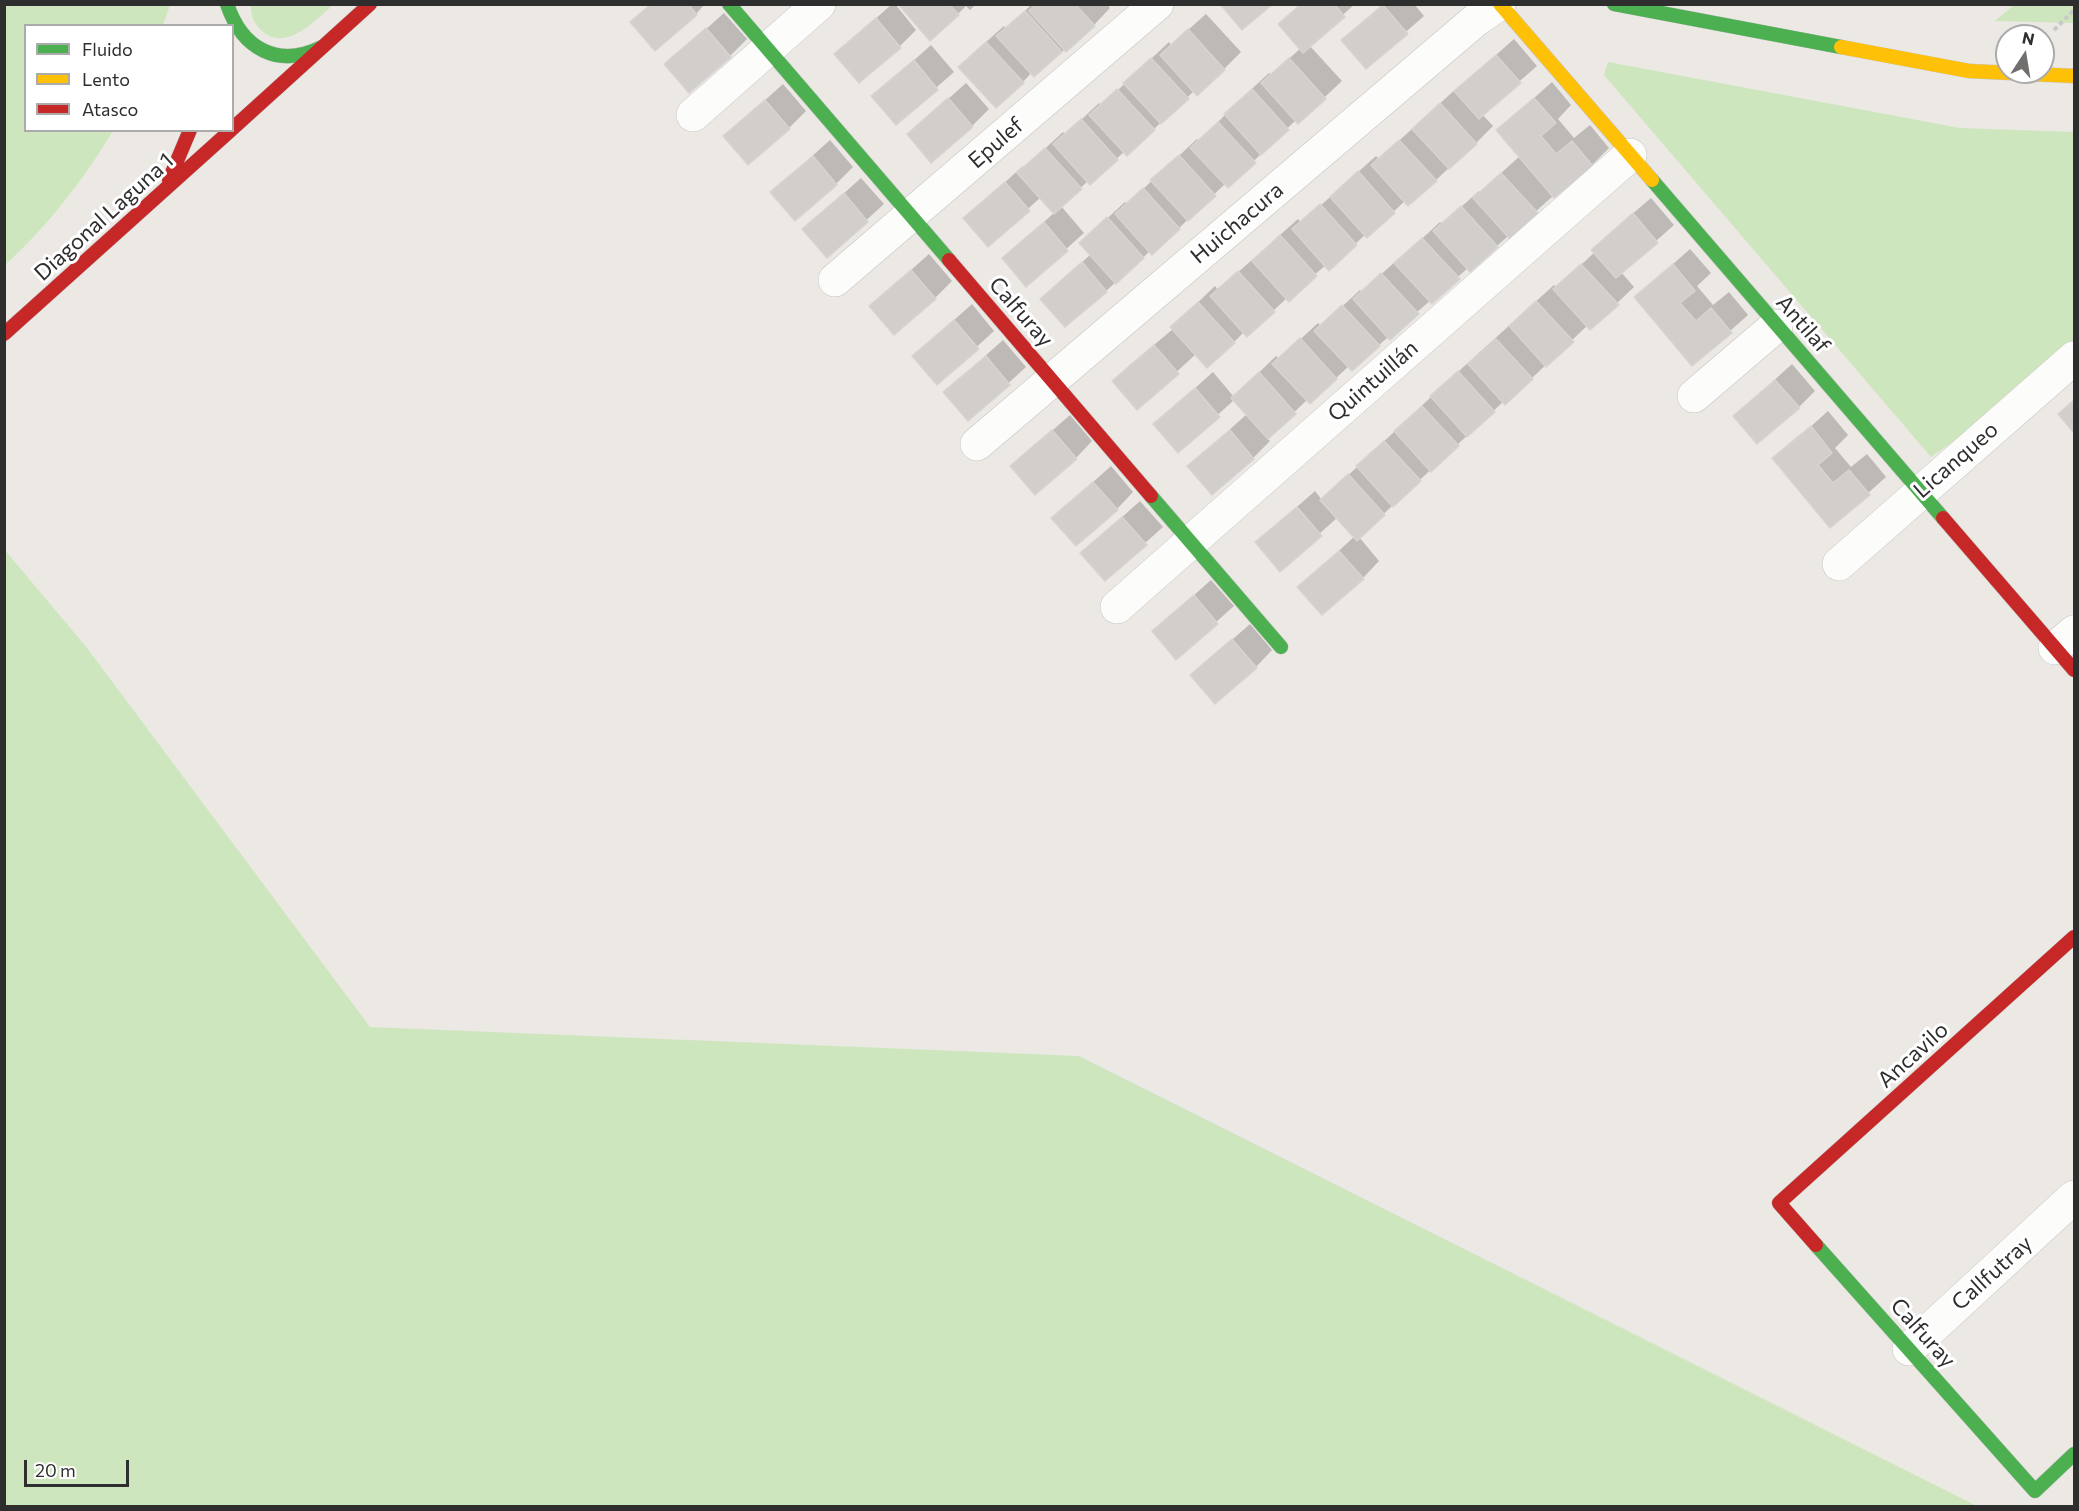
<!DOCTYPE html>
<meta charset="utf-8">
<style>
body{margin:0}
#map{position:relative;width:2079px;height:1511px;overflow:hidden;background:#ece8e4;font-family:Commissioner,sans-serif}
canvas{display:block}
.frame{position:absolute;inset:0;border:6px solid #2e2e2e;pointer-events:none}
.legend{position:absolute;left:24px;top:24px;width:210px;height:108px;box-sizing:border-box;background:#fff;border:2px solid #ababab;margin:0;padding:8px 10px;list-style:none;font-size:18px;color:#2e2e2e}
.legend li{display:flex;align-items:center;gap:12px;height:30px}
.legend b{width:30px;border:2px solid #ababab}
.north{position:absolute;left:1995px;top:24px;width:60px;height:60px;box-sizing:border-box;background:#fff;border:2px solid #ababab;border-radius:50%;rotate:12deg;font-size:16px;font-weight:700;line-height:24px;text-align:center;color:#2e2e2e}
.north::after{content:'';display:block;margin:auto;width:21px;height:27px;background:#706f6e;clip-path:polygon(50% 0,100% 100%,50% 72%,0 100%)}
.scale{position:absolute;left:24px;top:1460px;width:105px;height:27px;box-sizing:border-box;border:3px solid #2e2e2e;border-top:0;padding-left:8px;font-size:18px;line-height:21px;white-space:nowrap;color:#2e2e2e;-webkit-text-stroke:4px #fff;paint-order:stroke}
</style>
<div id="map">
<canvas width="2079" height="1511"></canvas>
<div class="frame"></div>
<ul class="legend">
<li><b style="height:8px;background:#4caf50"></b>Fluido</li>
<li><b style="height:8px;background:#ffc107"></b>Lento</li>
<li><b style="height:8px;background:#c62828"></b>Atasco</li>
</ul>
<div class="north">N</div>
<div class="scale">20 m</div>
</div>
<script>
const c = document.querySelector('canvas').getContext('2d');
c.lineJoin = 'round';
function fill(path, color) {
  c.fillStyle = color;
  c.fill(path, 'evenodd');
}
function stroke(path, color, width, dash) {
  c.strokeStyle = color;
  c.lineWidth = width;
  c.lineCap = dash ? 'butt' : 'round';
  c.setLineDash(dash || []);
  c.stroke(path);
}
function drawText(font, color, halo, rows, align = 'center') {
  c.font = font + ' Commissioner,sans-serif';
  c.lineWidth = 6;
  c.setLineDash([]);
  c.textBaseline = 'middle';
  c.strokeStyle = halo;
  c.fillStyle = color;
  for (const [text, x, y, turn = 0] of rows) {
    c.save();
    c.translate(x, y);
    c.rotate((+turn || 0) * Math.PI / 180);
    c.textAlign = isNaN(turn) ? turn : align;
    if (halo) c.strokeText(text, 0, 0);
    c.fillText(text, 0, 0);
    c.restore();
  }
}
fill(new Path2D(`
 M5,4l165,1 -7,20 -137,1v104l87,1c-30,49 -65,95 -108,134z
 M251,5h82c-18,15 -48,49 -72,25 -7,-6 -11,-16 -10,-25z
 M2014,5h60v18l-79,-2z
 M1608,62l352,66 114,4v212l-63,57 -80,56 -327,-382z
 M4,549l83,99 283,379 709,29 898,450h-1972z`), '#cee6be');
fill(new Path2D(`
 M650,4h55l-9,10 -64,8z
 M892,4h3l21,26 -16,16 -64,8z
 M900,4h76l-6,6 -4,-4 -8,8z
 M1032,4h75l3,4 -16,17 -60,50 -2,-3 -9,10 -46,-32 27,-24 2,3z
 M1301,4h54l-46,41 33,36 -44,41 -2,-2 -68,66 -3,-2 -46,44 -29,23 -44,40 -64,8 49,-45 7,-27 27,-25 2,2 70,-65 2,2 43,-43 27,-25 2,2 30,-27z
 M1383,4h31l10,12 -58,51 -23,-27z
 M724,13l23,26 -17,17 -64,9z
 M1206,14l35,38 -17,17 -30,22 -40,38 -29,22 -35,32 -2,-2 -27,25 23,27 -58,52 -22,-27 51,-46 -14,-15 -53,48 -23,-27 58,-52 1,2 39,-36 2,3 34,-32 2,3 68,-64 2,3z
 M1514,39l23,27 -55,48 11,12 -17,17 -40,37 -31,21 -38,35 -1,-2 -37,34 -3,-3 -39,33 -40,37 -3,-3 -10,10 -38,12 -59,54 -23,-27 17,-17 42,-35 16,-18 26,-25 3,4 80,-71 3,4 75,-67 3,3 79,-72 1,1z
 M931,45l23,27 -58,51 -23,-26z
 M1552,82l19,23 -13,14 16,19 16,-13 19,23 -17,17 -39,31 -83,74 -2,-2 -89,77 -30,21 -39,36 -3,-2 -40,38 3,3 -17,17 -41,35 -23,-27 58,-52 -13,-14 -56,51 -23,-27 58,-52 21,25 42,-41 3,3 39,-36 3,3 39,-36 2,2 37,-34 1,1 40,-37 2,2 37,-33 1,1 40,-36 -22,-26z
 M966,83l23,26 -17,17 -63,8z
 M783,84l23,27 -17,17 -64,8z
 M830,140l23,27 -17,17 -64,8z
 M861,178l23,26 -57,52 -23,-27z
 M1651,198l23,27 -53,47 13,15 -43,41 -3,-3 -56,53 -28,23 -145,136 20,24 -16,17 -64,9 56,-51 -17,-19 -58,52 -23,-27 58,-51 7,9 127,-120 105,-95 2,3 39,-36 -2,-2 17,-17z
 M1690,249l21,24 -14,13 16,19 16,-13 19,23 -55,49 -57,-67z
 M929,254l23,27 -17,17 -64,8z
 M972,304l22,27 -57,52 -23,-27z
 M1003,340l23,27 -57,52 -24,-27z
 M1792,364l23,27 -16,16 -64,9z
 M1828,411l20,24 -13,13 16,19 16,-13 19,23 -55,49 -56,-67z
 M1070,415l22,26 -16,17 -64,8z
 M1111,466l22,26 -16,17 -64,9z
 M1140,501l23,26 -58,52 -23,-26z
 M1211,580l23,26 -58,52 -22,-27z
 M1250,624l22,26 -16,17 -64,8z`), '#0003');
const building = new Path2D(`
 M651,4h37l9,11 -42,36 -25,-29z
 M898,4h51l10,11 -29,26z
 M1036,4h39l20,22 -29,26 -37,-41z
 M1220,4h53l-31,26z
 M1301,4h33l11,13 -42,36 -25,-29z
 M1383,5l25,29 -42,35 -25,-29z
 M1025,11l37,41 -28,25 -38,-41z
 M876,18l25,30 -42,35 -25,-29z
 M706,28l25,29 -42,36 -25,-29z
 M1188,29l37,41 -28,26 -37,-41z
 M986,42l38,41 -28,25 -38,-41z
 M1496,55l25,28 -42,36 -25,-28z
 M1151,58l38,41 -28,25 -38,-41z
 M1289,58l37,41 -28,25 -37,-41z
 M914,60l24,30 -42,35 -25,-29z
 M1117,89l38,41 -28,26 -38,-41z
 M1252,89l37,41 -28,25 -37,-41z
 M948,98l25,29 -42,36 -24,-29z
 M1534,98l22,25 -15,13 15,18 16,-13 21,25 -39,32 -58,-68z
 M765,100l25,29 -42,36 -25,-29z
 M1440,103l37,41 -28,25 -37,-40z
 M1081,119l37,41 -28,25 -37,-41z
 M1218,122l38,41 -28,25 -38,-40z
 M1399,140l38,41 -29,25 -37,-41z
 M1045,148l37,41 -28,25 -37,-41z
 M1179,155l37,41 -28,25 -38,-41z
 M813,156l24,29 -42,36 -25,-29z
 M1358,171l37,42 -28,25 -37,-41z
 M1501,173l37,40 -28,26 -37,-41z
 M1005,182l25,29 -42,36 -25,-29z
 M1143,188l37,41 -28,26 -37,-41z
 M844,193l24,29 -41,36 -25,-29z
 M1320,204l37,41 -28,26 -37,-42z
 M1461,206l37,41 -28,25 -37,-41z
 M1633,213l25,30 -42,35 -25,-28z
 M1107,217l37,41 -28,26 -37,-41z
 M1044,222l24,29 -42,36 -24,-29z
 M1280,235l37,41 -28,26 -37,-41z
 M1422,238l38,41 -28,25 -38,-41z
 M1082,262l25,30 -42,35 -25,-28z
 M1581,264l38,41 -29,25 -37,-41z
 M1673,264l22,27 -15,12 16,18 15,-13 21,25 -40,33 -58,-69z
 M911,270l25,29 -42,36 -25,-29z
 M1238,271l37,41 -28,25 -37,-41z
 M1381,273l38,41 -29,26 -37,-41z
 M1536,301l38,41 -28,25 -37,-41z
 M1198,302l37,41 -28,25 -37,-41z
 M1342,305l38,41 -28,25 -38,-40z
 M954,320l25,29 -42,36 -25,-29z
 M1300,338l37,41 -27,25 -38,-40z
 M1496,339l37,40 -28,26 -37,-41z
 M1154,345l25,29 -42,36 -25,-29z
 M986,356l24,29 -42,36 -25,-29z
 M1458,371l37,41 -28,25 -37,-41z
 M1259,372l37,42 -28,25 -37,-41z
 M1775,380l25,28 -43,36 -24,-28z
 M1195,388l25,29 -42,36 -25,-29z
 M2074,400v33l-16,-19z
 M1422,406l37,40 -28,26 -37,-41z
 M1811,426l21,27 -14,12 15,18 16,-13 21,25 -40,33 -58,-70z
 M1052,430l25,29 -42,36 -25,-29z
 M1230,430l24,29 -42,36 -25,-29z
 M1384,441l37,40 -28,26 -37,-41z
 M1348,474l37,41 -28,26 -37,-41z
 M1093,482l25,28 -42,36 -25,-28z
 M1297,507l25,29 -42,36 -25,-30z
 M1122,517l25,28 -42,36 -25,-28z
 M1339,551l25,28 -42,36 -25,-28z
 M1194,595l24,29 -42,36 -24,-29z
 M1232,639l25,29 -42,36 -25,-29z`);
fill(building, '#d1cecb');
stroke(building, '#d7d4d0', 1.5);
const street = new Path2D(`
 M693,115l126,-111
 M835,280l322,-276
 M1694,396l82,-70
 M977,444l500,-425 22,-15
 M1839,564l235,-206
 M1117,607l513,-452
 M2055,648l19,-16
 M1909,1349l165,-152`);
const fast = new Path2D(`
 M227,4c15,45 51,65 95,43
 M729,4l220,256
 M1614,4l227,43
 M1652,180l291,338
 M1151,496l130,151
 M1816,1245l219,246 39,-37`);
const slow = new Path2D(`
 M1500,4l152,176
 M1841,47l128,24 105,5`);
const jam = new Path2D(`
 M232,129l138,-125
 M169,180l21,-50
 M949,260l202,236
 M4,334l227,-204
 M1943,518l131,152
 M1816,1245l-37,-42 295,-266`);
stroke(street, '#c5c4c5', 34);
stroke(fast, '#c5c4c5', 15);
stroke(slow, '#c5c4c5', 15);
stroke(jam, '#c5c4c5', 15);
stroke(new Path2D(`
 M2054,30l20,-20`), '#c9c9c8', 4, [4.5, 3]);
stroke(street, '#fcfcfb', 33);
stroke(fast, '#4caf50', 14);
stroke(slow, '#ffc107', 14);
stroke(jam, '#c62828', 14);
drawText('22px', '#2e2e2e', '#fff', [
 ["Epulef",996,143,-41],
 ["Diagonal Laguna 1",104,217,-42],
 ["Huichacura",1237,223,-40],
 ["Calfuray",1021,312,49],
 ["Antilaf",1803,324,49],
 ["Quintuillán",1373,381,-41],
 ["Licanqueo",1956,460,-41],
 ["Ancavilo",1913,1055,-42],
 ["Callfutray",1992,1273,-42],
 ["Calfuray",1923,1333,48]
]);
</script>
